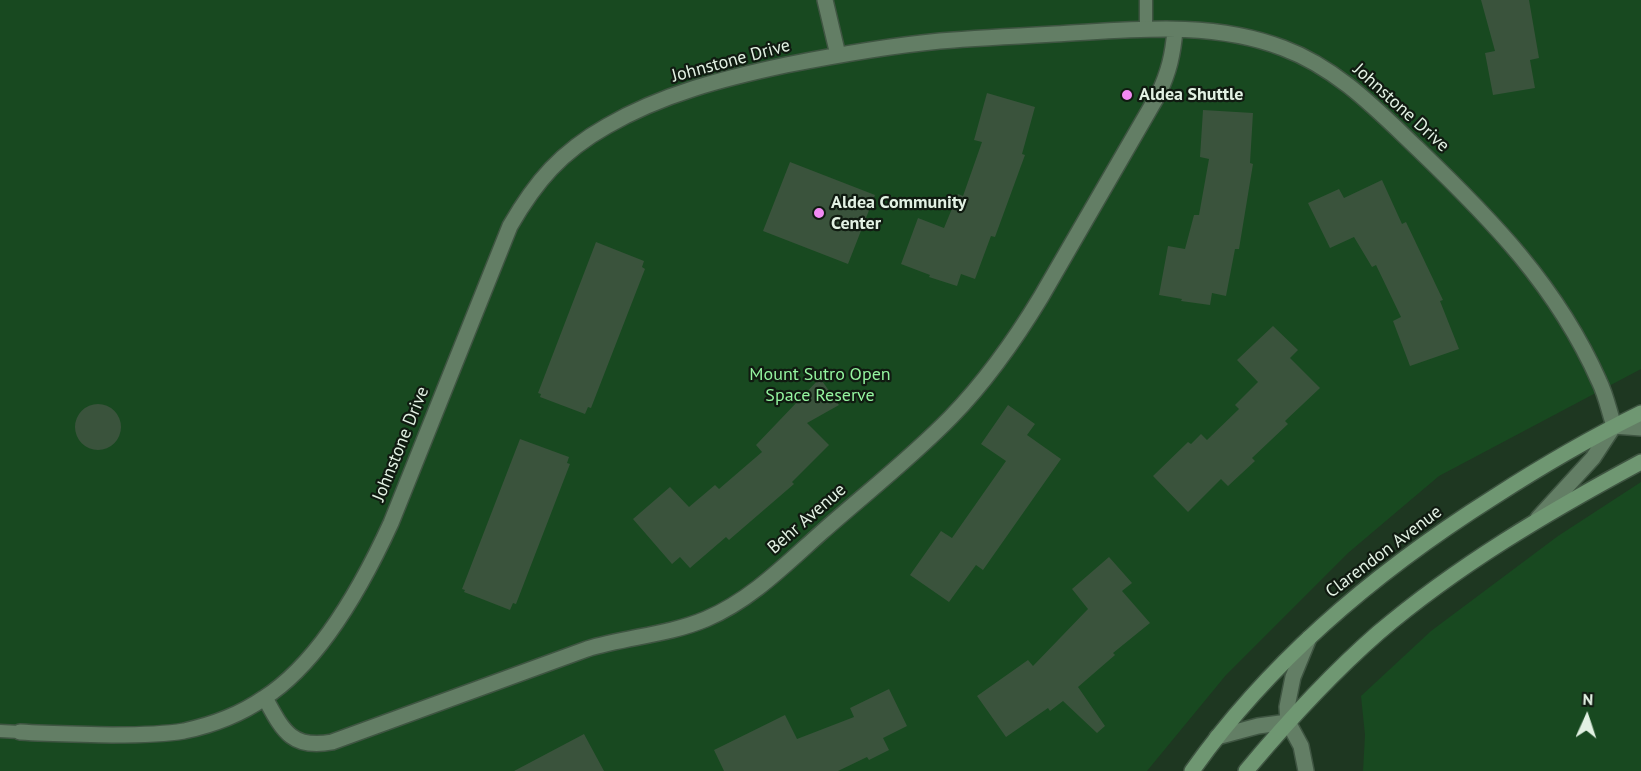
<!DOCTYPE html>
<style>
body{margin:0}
#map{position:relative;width:1641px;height:771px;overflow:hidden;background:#1e3721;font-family:"PT Sans",sans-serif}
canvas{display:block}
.north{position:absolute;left:1557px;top:687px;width:60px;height:60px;-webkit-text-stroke:4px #101b11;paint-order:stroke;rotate:3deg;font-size:16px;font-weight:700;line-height:24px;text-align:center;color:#e2f1e3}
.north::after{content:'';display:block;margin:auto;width:21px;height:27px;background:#e2f1e3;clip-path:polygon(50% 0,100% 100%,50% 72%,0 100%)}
</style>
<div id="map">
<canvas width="1641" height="771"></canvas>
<div class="north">N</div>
</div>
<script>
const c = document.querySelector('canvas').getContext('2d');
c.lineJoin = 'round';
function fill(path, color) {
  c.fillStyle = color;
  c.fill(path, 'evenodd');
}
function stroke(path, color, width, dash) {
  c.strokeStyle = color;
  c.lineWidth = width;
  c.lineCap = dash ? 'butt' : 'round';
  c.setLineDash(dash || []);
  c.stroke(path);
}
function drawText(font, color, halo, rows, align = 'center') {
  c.font = font + ' "PT Sans",sans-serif';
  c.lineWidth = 4.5;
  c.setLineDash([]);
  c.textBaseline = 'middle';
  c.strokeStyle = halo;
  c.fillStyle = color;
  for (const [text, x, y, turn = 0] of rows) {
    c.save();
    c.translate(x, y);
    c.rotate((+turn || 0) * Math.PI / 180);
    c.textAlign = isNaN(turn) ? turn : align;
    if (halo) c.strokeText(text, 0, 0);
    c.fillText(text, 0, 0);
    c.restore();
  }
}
fill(new Path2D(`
 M0,0h1641v369l-202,107 -91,77 -122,122 -79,96h-1147z
 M1641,482v289h-278l2,-36 -4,-39 70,-65 127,-95z`), '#184920');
fill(new Path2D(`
 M1481,0h48l10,58 -9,2 5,28 -42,7 -8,-42 10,-2z
 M987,93l48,14 -13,47 3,1 -30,82 -4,-1 -16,43 -14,-5 -4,12 -28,-9 1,-2 -29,-11 17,-46 26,10 14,-34 5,2 19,-54 -8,-2z
 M1203,110l50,3 -3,50 3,1 -14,85h-4l-9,47 -14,-3 -2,12 -29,-4 1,-2 -23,-4 9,-49 17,3 9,-34h5l10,-56 -9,-2z
 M790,162l85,33 -27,69 -85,-33z
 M1382,180l20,44 4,-2 37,78 -3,1 19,48 -49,17 -17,-45 8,-4 -25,-52 -4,2 -18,-30 -24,11 -22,-45 31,-14 5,9z
 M596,242l48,19 -2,6 3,2 -54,139 -3,-1 -3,7 -45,-17 1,-3 -3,-1z
 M1273,326l25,24 -8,8 30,30 -35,33 3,3 -36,34 3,3 -27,25 -7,-7 -33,33 -35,-36 35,-34 3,2 10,-10 6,6 32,-31 -4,-4 23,-23 -21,-22z
 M820,378l19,27 -32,18 22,22 -37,37 2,2 -65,56 -3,-3 -36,31 -10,-11 -8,7 -39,-45 37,-32 19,20 26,-22 4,4 43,-37 -6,-7z
 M75 427a23 23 0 1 1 46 0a23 23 0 1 1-46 0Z
 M1008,405l27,19 -8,11 34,24 -78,111 -7,-5 -27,37 -39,-27 31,-44 11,7 54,-77 -25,-17z
 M520,439l49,18 -2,6 3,1 -54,140 -3,-1 -3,7 -46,-18 1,-2 -3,-1z
 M1109,557l23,26 -10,8 28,32 -37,30 2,2 -37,32 27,39 -8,7 -34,-32 -13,10 -2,-3 -42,29 -29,-41 51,-36 5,6 55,-57 -16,-20z
 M889,689l18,37 -24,12 6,12 -20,10 -2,-3 -29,14h-114l-10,-21 71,-35 12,24 57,-22 -4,-9z
 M584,734l20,37h-90z`), '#3a533c');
const lane = new Path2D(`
 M1146,30v-30
 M0,731l20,1`);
const street = new Path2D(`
 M825,0l13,55
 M1614,426l27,2
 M265,698c17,31 26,52 67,44l255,-93c39,-12 81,-14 119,-30 45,-19 80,-55 116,-87 43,-38 89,-74 129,-115 35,-36 64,-77 90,-120l117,-202c11,-23 15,-41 17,-65
 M20,732c31,2 61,2 92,3 23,0 49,0 72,-4 28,-6 57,-17 80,-33 56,-36 100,-116 127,-175l119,-297c26,-45 51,-74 97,-100 55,-32 118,-48 179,-61 51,-10 102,-19 154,-24 38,-3 76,-5 115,-7 75,-4 156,-14 228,14 54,20 93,61 134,100 74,71 140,138 182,233 7,14 10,30 15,45l-21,32 -55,60
 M1217,737l41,-11 30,-4
 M1306,771l-5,-25 -13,-24 -1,-15 6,-30 16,-39`);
const secondary = new Path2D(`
 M1192,771c80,-113 186,-201 302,-274 48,-31 96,-59 147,-84
 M1246,771c41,-49 84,-96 132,-138 80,-68 170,-121 263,-171`);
stroke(lane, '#3f5542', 15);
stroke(street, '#3f5542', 18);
stroke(secondary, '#3f5542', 18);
stroke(lane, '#637e65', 12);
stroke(street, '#637e65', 15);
stroke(secondary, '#6f9772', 15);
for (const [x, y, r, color] of [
 [1127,95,6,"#f28af3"],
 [819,213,6,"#f28af3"]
]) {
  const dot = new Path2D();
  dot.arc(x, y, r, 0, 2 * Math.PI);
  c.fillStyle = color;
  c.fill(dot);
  stroke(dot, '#101b11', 2);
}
drawText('18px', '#e2f1e3', '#101b11', [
 ["Johnstone Drive",731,61,-15],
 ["Johnstone Drive",1401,108,42],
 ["Johnstone Drive",401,444,-68],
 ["Behr Avenue",807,519,-41],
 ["Clarendon Avenue",1384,552,-37]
]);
drawText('bold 18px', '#e2f1e3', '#101b11', [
 ["Aldea Shuttle",1139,95],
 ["Aldea Community",831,203],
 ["Center",831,224]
], 'left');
drawText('18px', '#94f49f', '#101b11', [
 ["Mount Sutro Open",820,375],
 ["Space Reserve",820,396]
]);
</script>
